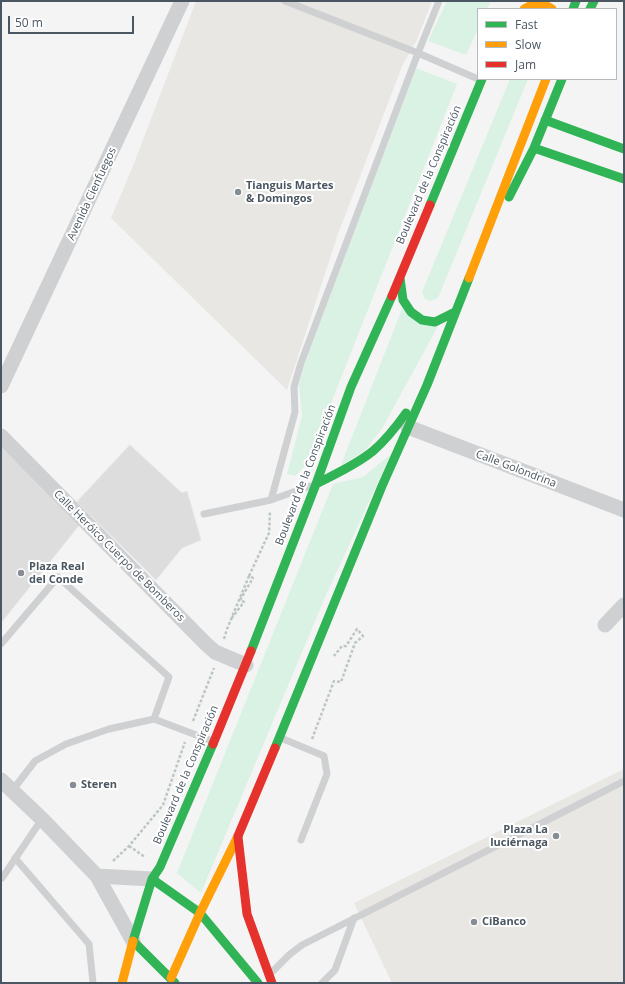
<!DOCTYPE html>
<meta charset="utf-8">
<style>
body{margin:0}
#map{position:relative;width:625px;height:984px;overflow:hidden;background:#f4f4f4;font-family:"Open Sans",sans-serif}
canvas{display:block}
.frame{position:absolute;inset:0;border:2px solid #4a5661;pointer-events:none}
.legend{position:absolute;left:477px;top:8px;width:140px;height:72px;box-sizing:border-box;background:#fff;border:1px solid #b7bbc0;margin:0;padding:5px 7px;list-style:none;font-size:12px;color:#4a5661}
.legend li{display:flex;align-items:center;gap:8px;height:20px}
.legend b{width:20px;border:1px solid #b7bbc0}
.scale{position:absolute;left:8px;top:16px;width:126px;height:18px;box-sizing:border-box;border:2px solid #4a5661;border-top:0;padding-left:5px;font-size:12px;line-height:14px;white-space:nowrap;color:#4a5661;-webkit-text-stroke:3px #fff;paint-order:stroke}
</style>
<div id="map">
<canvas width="625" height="984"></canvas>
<div class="frame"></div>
<ul class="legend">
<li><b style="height:5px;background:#30b455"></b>Fast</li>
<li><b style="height:5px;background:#ff9f0a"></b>Slow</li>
<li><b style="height:5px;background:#e5322d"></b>Jam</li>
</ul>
<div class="scale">50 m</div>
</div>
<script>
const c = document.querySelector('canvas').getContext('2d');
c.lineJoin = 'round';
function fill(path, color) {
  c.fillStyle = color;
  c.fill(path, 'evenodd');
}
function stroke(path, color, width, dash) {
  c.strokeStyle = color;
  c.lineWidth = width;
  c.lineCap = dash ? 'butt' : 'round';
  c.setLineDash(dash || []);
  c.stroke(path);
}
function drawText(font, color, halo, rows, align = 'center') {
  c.font = font + ' "Open Sans",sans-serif';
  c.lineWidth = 4;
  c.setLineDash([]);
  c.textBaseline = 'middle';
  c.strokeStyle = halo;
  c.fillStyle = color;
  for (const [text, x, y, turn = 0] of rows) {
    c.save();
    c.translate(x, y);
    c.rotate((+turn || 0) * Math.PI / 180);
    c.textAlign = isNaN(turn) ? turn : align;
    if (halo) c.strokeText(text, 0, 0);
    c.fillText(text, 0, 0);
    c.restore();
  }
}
fill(new Path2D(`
 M196,1h236l-15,39 -14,24 -65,170 -51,156 -176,-172 22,-52z
 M624,769v214h-232l-38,-80z`), '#e8e7e3');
fill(new Path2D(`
 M447,1h44l-4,8h-9v20l-12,26 -38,-14z
 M416,68l41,16 -150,380 -12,12 -8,-2 15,-58 -3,-31 6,-22z
 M510,79h18l-90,219 -8,3 -5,-2 -3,-7z
 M402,309l36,17 -55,101 -19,25 -23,13z
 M391,454l-65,141 -125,298 -24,-20 156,-389 30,-7z`), '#d9f2e3');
const building = new Path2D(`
 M130,445l52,48 5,-2 14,49 -19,8 -26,32 -79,-78z
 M1,447l80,76 -80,100z`);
fill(building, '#ddddde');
stroke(building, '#e5e6e7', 1);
stroke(new Path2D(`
 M249,576l20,-43 1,-22
 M224,639l3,-10 22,-53 4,2 -13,22 4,2 -13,17
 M193,721l21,-53
 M312,739l22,-58 7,1 14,-39 8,-7 -6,-7 -11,17h-4l-8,10
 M129,846l16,11
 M113,861l16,-15 34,-41 22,-63`), '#bcc7c4', 2.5, [3, 2]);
stroke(new Path2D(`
 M285,1l133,52 60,26
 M271,500l24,-88 -1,-25 7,-24 117,-310 21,-52
 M204,514l67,-14 39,-14
 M1,644l57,-67 111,100 -15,42 58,22
 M281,738l43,18 3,18 -26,66
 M12,791l23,-30 31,-17 43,-15 45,-10
 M15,858l74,86 4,39
 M2,878l40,-59
 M272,972l17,-17 13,-10 322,-164
 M322,983l13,-13 19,-52`), '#ced0d2', 7);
stroke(new Path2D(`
 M1,386l181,-385
 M408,427l216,83
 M1,436l204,207 10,9 31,13
 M605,625l19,-20
 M1,780l41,39 55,57 36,65
 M97,876l55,3`), '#ced0d2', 15);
stroke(new Path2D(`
 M573,9l3,-8
 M590,9l4,-8
 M545,120l79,29
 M534,148l90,31
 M509,197l25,-49 28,-69
 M430,205l52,-126
 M400,278l3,22 8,12 11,8 13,2 20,-10
 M316,484c19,-10 40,-19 57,-33 13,-11 23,-24 33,-38
 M251,651l65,-167 35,-97 41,-91
 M275,748l107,-262 45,-101 42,-107
 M152,879l48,34 58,70
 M175,983l-42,-42 19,-62 8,-12 53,-123`), '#30b455', 9);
stroke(new Path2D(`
 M524,9c10,-6 18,-7 28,0
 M469,278l77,-199
 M171,978l29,-65 38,-77
 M122,983l11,-42`), '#ff9f0a', 9);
stroke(new Path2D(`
 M392,296l38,-91
 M213,744l38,-93
 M238,836l37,-88
 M238,837l9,77 25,69`), '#e5322d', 9);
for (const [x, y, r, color] of [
 [238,192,4,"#868d94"],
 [21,573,4,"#868d94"],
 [73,785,4,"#868d94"],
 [556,836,4,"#868d94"],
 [474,922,4,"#868d94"]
]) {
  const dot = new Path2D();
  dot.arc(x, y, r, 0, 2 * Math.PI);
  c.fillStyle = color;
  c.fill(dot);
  stroke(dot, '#fff', 1.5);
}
drawText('11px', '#4a5661', '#fff', [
 ["Boulevard de la Conspiración",429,175,-67],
 ["Avenida Cienfuegos",92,194,-65],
 ["Calle Golondrina",516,469,21],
 ["Boulevard de la Conspiración",306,475,-69],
 ["Calle Heróico Cuerpo de Bomberos",119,556,45],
 ["Boulevard de la Conspiración",186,775,-67]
]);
drawText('bold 11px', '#4a5661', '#fff', [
 ["Tianguis Martes",246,186],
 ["& Domingos",246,199],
 ["Plaza Real",29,567],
 ["del Conde",29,580],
 ["Steren",81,785],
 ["Plaza La",548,830,"right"],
 ["luciérnaga",548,843,"right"],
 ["CiBanco",482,922]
], 'left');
</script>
